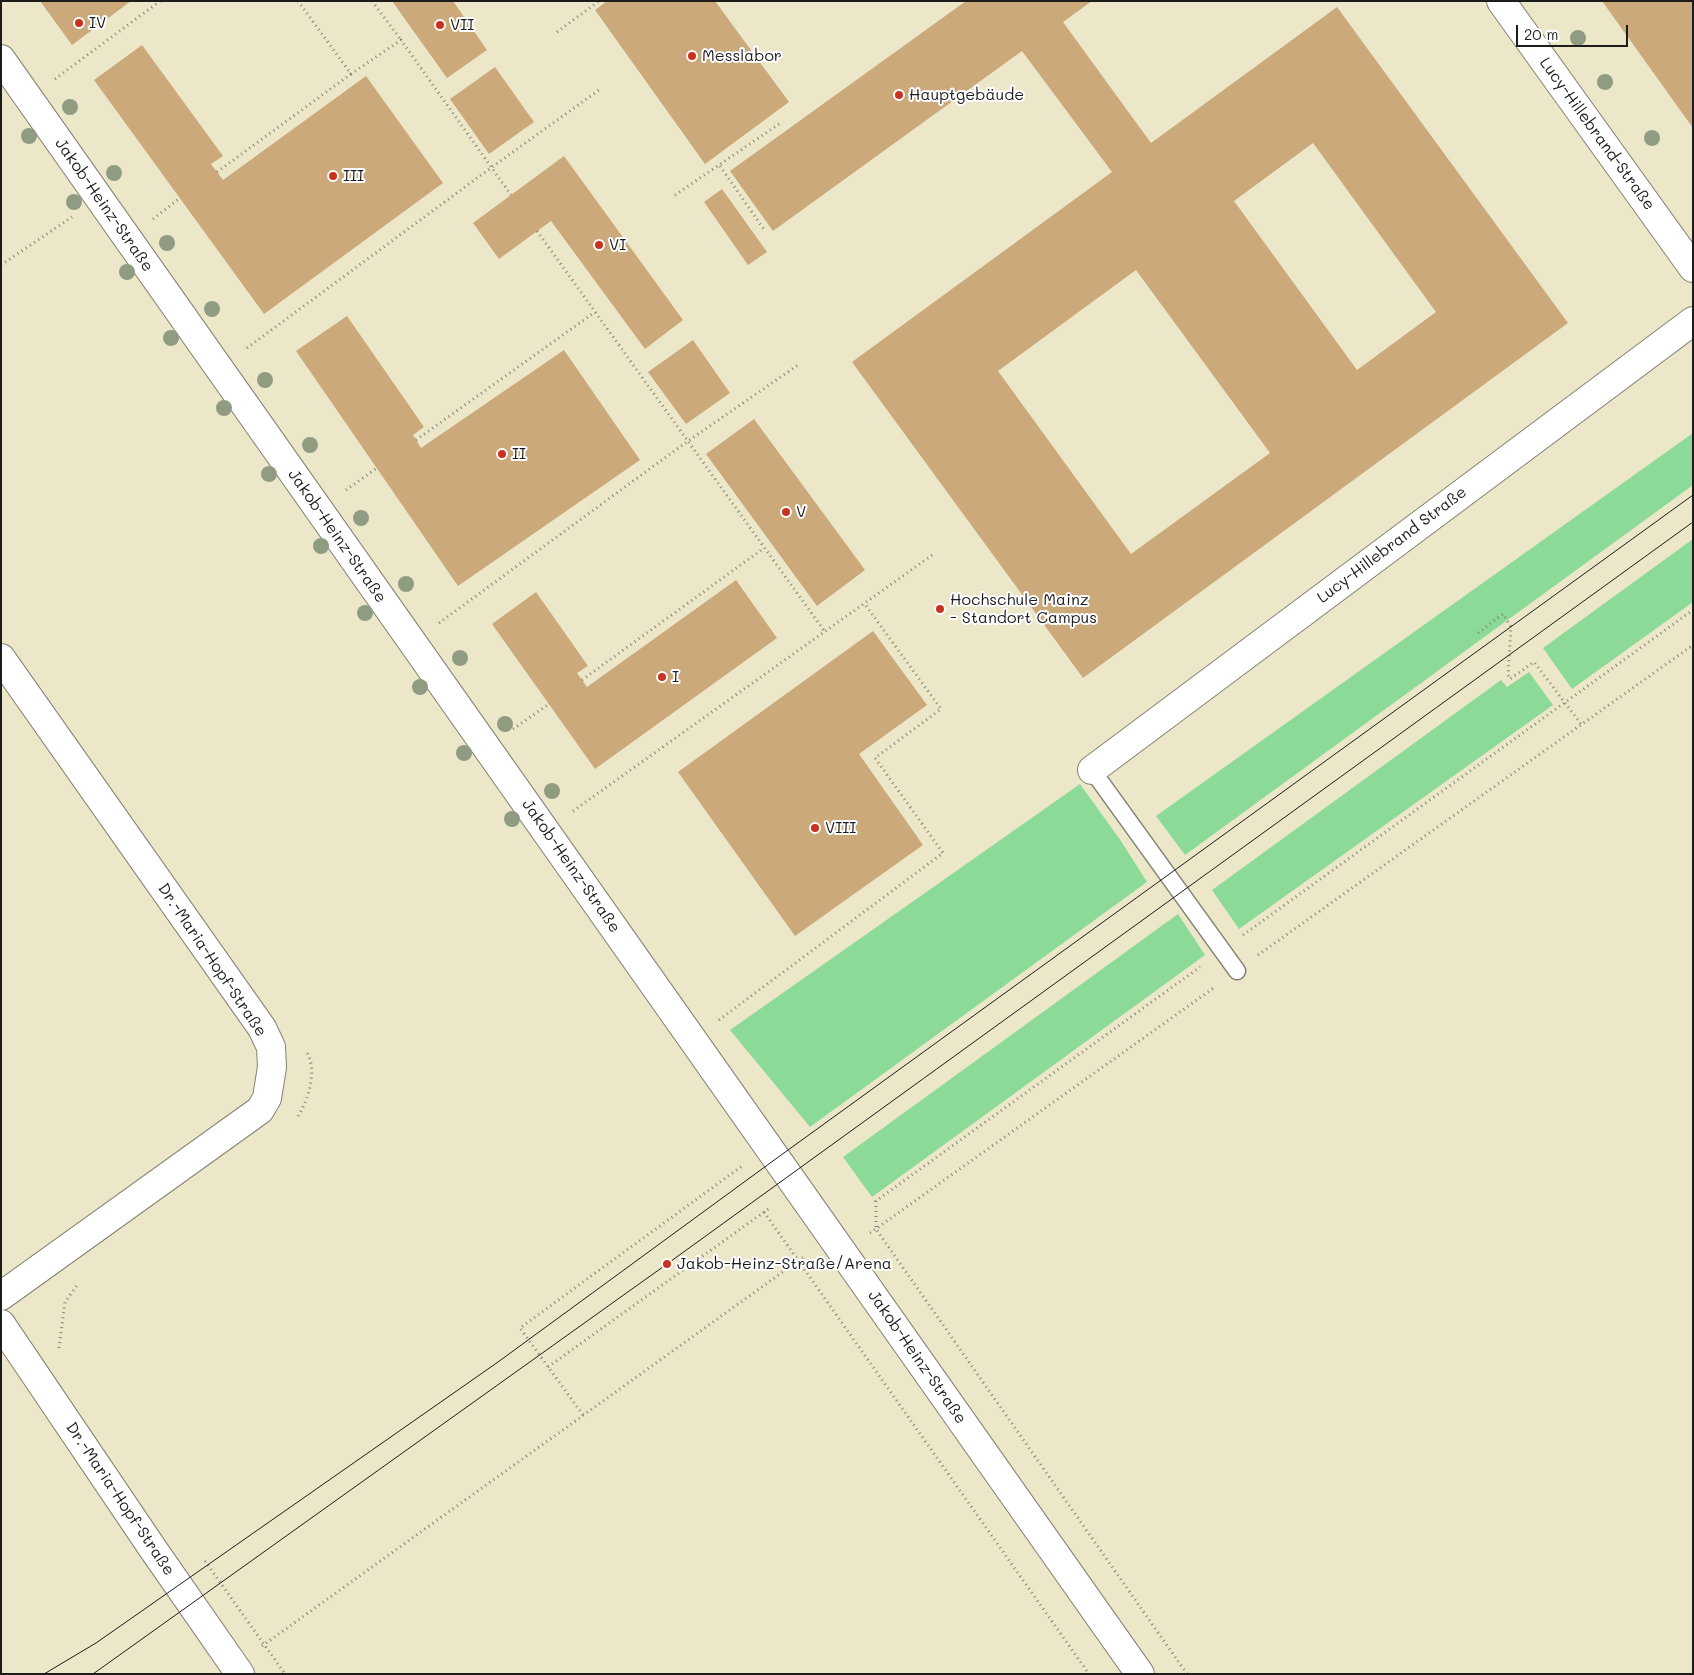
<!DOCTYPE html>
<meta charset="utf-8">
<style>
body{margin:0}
#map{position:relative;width:1694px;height:1675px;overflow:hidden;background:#ede7ca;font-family:Mali,sans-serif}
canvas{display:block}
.frame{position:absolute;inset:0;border:2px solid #1c1c1c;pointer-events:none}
.scale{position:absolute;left:1516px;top:25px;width:112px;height:22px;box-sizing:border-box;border:2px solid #1c1c1c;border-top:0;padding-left:6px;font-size:15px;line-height:18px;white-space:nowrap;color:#1c1c1c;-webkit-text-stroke:4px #fff;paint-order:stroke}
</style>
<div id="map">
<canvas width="1694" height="1675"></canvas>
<div class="frame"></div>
<div class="scale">20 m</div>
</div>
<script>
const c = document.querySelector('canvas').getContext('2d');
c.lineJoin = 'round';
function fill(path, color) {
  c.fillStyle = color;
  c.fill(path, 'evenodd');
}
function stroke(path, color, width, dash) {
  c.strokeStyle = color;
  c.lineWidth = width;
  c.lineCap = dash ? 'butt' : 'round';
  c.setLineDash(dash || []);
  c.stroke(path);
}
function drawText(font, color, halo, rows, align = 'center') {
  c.font = font + ' Mali,sans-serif';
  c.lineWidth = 4;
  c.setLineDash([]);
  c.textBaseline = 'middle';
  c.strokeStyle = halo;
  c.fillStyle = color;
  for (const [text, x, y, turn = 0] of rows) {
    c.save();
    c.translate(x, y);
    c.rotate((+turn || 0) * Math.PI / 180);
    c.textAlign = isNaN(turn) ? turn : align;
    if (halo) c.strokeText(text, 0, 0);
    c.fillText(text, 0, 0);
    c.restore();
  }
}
fill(new Path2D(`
 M1693,433v52l-508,370 -29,-39z
 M1693,539v63l-121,87 -29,-41z
 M1529,672l24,33 -314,224 -27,-39 289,-210 6,7z
 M1080,784l41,57 26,41 -337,245 -80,-97z
 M1178,914l27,41 -333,242 -29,-40z`), '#8bda98');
fill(new Path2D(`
 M40,1h91l-59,44z
 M392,1h61l34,49 -40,28z
 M607,1h108l74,101 -84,62 -110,-154z
 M966,1h126l-29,21 88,121 186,-136 231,316 -485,355 -231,-316 260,-190 -90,-121 -249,180 -43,-60zM1313,143l123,169 -79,58 -123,-169zM1136,270l134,183 -139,101 -133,-183z
 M1602,1h91v127l-33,-46z
 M142,45l81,111 -12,8 12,16 143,-104 77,107 -179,131 -170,-234z
 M495,67l39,55 -45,32 -39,-55z
 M564,156l119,164 -38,29 -94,-128 -52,38 -26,-36z
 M722,189l45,63 -19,13 -44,-63z
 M347,316l77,111 -11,8 8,13 143,-98 76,110 -182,126 -162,-235z
 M693,340l37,53 -44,31 -38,-52z
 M754,419l111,151 -48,36 -111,-152z
 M736,580l41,58 -182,131 -103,-145 44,-32 52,74 -11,7 10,14z
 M873,631l54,74 -68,49 64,91 -128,91 -117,-164z`), '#cba97b');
const lane = new Path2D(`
 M1092,770l145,201`);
const street = new Path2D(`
 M1501,1l192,267
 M1,59l1139,1615
 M1,658l261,370 9,19 1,20 -5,31 -7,12 -259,186
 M1092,770l601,-449
 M1,1324l152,225 87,125`);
stroke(lane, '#848273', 19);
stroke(street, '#848273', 30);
stroke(new Path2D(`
 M298,1l53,73 50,-34 110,155
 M372,1l29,39
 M557,32l42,-31
 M55,79l105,-78
 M720,166l45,65
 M217,172l134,-98
 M675,195l107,-73
 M153,219l27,-21
 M537,231l288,401
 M1,265l71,-48
 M247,348l245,-181 107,-77
 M416,440l179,-128
 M346,490l31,-22
 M439,623l249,-182 110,-76
 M1478,633l25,-19 8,13 -3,48 2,4 24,-17 47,62
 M582,680l182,-132
 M513,729l36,-25
 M573,811l362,-258
 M1243,935l450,-325
 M1258,955l435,-310
 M719,1020l224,-167 -68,-95 66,-49 -77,-106
 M298,1116c11,-17 20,-47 8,-65
 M764,1212l325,462
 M870,1233l345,-246
 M59,1348l6,-46 13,-18
 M548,1367l223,-160
 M583,1415l-63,-87 222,-162
 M205,1561l80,113
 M262,1646l543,-390
 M1187,1674l-311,-445v-28l324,-234`), '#848273', 3, [1, 4]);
stroke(lane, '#fff', 16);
stroke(street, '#fff', 28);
stroke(new Path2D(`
 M44,1674l52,-31 402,-281 279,-204 916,-663
 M93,1674l574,-410 1026,-742`), '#1c1c1c', 1);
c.fillStyle = '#909c82';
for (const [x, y] of [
 [1578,38],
 [1605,82],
 [70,107],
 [29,136],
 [1652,138],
 [114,173],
 [74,202],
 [167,243],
 [127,272],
 [212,309],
 [171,338],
 [265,380],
 [224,408],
 [310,445],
 [269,474],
 [361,518],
 [321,546],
 [406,584],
 [365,613],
 [460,658],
 [420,687],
 [505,724],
 [464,753],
 [552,791],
 [512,819]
]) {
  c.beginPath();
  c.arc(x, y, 8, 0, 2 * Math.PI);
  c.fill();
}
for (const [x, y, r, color] of [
 [79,23,5,"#c8321e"],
 [440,25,5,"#c8321e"],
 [692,56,5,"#c8321e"],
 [899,95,5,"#c8321e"],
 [333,176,5,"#c8321e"],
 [599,245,5,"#c8321e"],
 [502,454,5,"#c8321e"],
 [786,512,5,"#c8321e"],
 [940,609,5,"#c8321e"],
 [662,677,5,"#c8321e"],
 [815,828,5,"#c8321e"],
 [667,1264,5,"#c8321e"]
]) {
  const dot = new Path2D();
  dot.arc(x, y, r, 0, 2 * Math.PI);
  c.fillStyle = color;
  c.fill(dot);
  stroke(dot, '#fff', 2);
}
drawText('16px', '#1c1c1c', '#fff', [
 ["IV",89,23],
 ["VII",450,25],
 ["Messlabor",702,56],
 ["Hauptgebäude",909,95],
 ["III",343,176],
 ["VI",609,245],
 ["II",512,454],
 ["V",796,512],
 ["Hochschule Mainz",950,600],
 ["- Standort Campus",950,618],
 ["I",672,677],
 ["VIII",825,828],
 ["Jakob-Heinz-Straße/Arena",677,1264]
], 'left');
drawText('16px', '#1c1c1c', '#fff', [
 ["Lucy-Hillebrand-Straße",1597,134,54],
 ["Jakob-Heinz-Straße",104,205,55],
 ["Jakob-Heinz-Straße",337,536,55],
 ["Lucy-Hillebrand Straße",1392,545,-37],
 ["Jakob-Heinz-Straße",571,866,55],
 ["Dr.-Maria-Hopf-Straße",212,960,56],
 ["Jakob-Heinz-Straße",917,1357,55],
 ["Dr.-Maria-Hopf-Straße",120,1499,56]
]);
</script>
